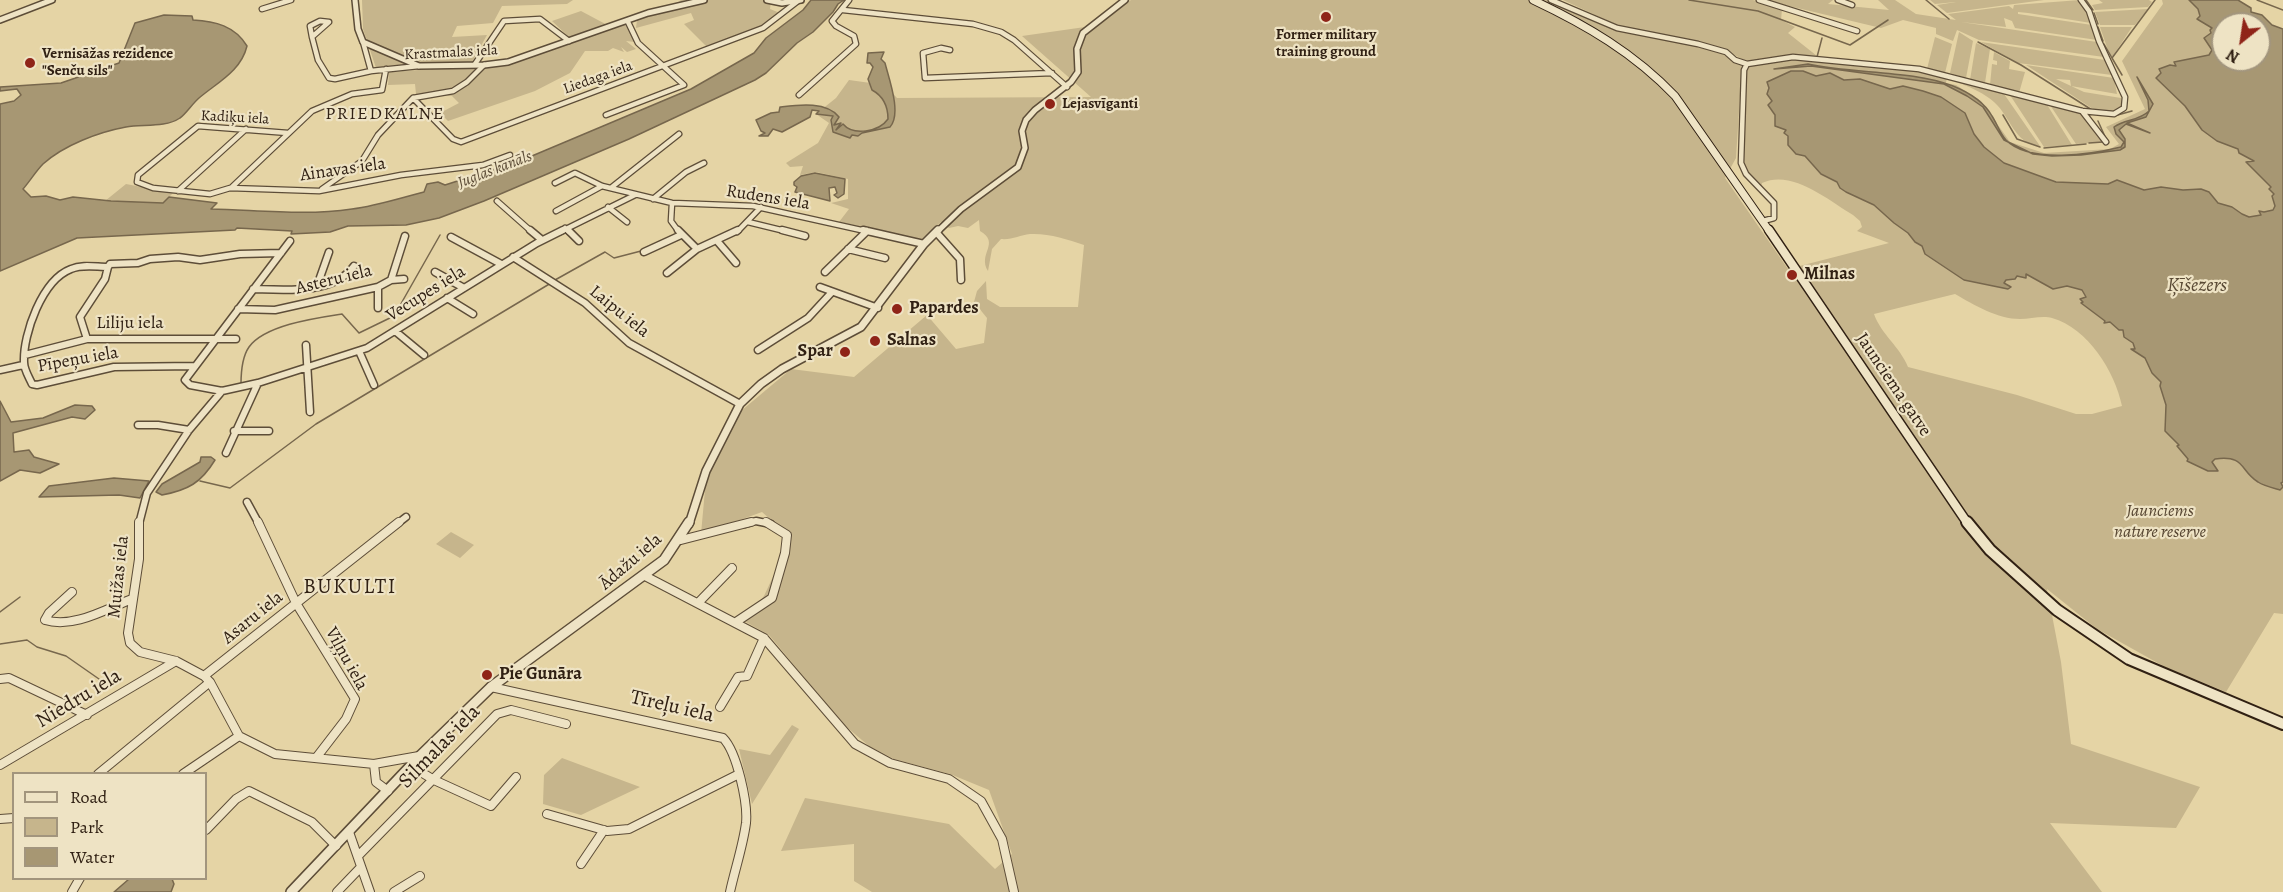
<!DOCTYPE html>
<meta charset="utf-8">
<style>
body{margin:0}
#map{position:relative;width:2283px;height:892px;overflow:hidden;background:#e5d4a5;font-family:Alegreya,serif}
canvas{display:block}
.legend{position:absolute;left:12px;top:772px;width:195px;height:108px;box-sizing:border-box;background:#eee3c4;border:2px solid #a2957d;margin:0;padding:8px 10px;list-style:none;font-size:18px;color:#302013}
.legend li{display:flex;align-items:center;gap:12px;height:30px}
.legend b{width:30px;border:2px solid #a2957d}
.north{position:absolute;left:2211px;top:12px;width:60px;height:60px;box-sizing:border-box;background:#eee3c4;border:2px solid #a2957d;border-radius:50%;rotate:210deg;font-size:16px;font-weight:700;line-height:24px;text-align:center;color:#302013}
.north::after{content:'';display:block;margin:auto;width:21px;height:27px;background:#8f2418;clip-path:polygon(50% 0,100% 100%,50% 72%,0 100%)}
</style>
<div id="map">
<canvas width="2283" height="892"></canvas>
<ul class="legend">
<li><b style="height:8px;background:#eee3c4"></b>Road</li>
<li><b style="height:16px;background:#c6b58c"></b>Park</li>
<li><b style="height:16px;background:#a79773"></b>Water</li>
</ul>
<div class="north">N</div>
</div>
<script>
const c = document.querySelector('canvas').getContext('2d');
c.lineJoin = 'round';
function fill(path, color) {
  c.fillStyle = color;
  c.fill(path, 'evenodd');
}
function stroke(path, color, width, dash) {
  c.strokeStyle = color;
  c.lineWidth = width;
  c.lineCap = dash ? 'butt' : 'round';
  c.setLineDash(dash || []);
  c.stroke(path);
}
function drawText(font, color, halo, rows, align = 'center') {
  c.font = font + ' Alegreya,serif';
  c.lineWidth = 4.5;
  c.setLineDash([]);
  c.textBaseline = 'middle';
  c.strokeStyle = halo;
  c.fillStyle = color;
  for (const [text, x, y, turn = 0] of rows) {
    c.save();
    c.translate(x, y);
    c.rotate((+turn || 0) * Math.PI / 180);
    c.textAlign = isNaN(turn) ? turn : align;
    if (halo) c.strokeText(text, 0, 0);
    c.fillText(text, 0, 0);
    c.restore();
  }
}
fill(new Path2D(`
 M362,0h211l-6,4 -65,2 -9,17 -36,3 -5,11 35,-2 -16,29h-47l-48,4 -13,-39z
 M681,0h86l4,1 -1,8 10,4 -18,13 -54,22 -24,-24 10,-4 -3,-7 -55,15 1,-8 34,-12z
 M1131,0h421l61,29 81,16 29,8 19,12 -6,93 -11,20 63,91 101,-26 -32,-12 5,-4 -2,-6 -7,-6c-25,-15 -61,-46 -91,-32l-1,4 -18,-18 -1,-11 5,-88 4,-5 46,-8 117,11 33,10 -1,5 10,2 25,16 29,41 34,11 66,-4 9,-5 -13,-17 39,-18 -23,-48 41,-57 -1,-4h27l9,9 2,7 -3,3 15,9 1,21 -4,6 -26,6 100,-1v554l-9,-1 -48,79 -61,-25 -68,-38 -50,-40 14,73 10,82 129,43 -24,41 -126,-5 52,69h-1230l-18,-11v-37l-73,7 24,-53 144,26 46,45 17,-15 -23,-64 -39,-16 -56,-15 -25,-13 -26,-22 -74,-89 -25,-14 20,-25 27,-58 -29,-26 -61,22 5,-55 35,-68 50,-42 63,8 73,-62 29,34 28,-6 3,-25 -13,-16 3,-11 9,-10 1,18 13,8h78l6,-62c-17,-6 -36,-12 -54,-11 -10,1 -18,6 -29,5l-9,10 -4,22c-11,-17 13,-28 -8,-40l-1,-11 -11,8 -10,-2 -9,2 -8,-6 -20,18 -82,-18 10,-13 -18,-6 17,-4v-20l-32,-7 -16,3 3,-9 -13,1 -4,-4 32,-20 11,-20 -13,-9 20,-16 13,-18 36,5 12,13 194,-1 -69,-61 70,-10zM1955,294c19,11 43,25 65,25 10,0 23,-4 32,-1 36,10 63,54 70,88l-30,8h-16l-59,-19 -109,-28c-8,-20 -27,-33 -34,-53z
 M1563,0h190l29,9 -1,11 14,7 -7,6 29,23 -26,-1 -44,7 -21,-12 -25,-8 -82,-16z
 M1764,0h69l-5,4 61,6 -11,-10h17l21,14 40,6 -8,-6 61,-8 4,3 1,-4 66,-5 11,23 -63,-10 -10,-1v2l74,11 5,15 -82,-12 -3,-7 -8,-3 2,9 -45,-5 136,20 7,15 -125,-17 -22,-10 -4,11 -17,-7v-6l-33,-8 -22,8z
 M1930,0h114l-97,13 -10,-8 19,-3 -21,2z
 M2099,0h50l3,2 -4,5 -53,3 -3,-5 11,-2z
 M2148,9l-13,16h-35l-5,-13z
 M581,11l30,16 15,-3 9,18 -9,-1 10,8 -9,3 -6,-5 3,5 -11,-4 -5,3h-23l-15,22 -35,18 -87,30 -8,-8 19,-10 -7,-7 -36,-2 -1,-10 -27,1 1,-13 118,-8 65,-24 -20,-19z
 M2100,27h32l-19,29h-3z
 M1959,32l14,9 -7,37 -16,-5z
 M1935,37l17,7 -7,29 -18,-4z
 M1981,42l124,18 7,15 -94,-12z
 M1976,43l14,6 -5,34 -15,-3z
 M1994,52l16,9 -1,8 16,3 -6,21 -29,-8 2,-21 5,1v-4l-4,-1z
 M2026,65l88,13 3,16 -46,-8 -1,-6 -14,-1 28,13 37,6 1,6 -5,7h-21z
 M1959,79l43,12 38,55c-26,-2 -29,-29 -46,-44 -10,-9 -23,-14 -34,-19z
 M2008,92l38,11 26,42 -28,2z
 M2050,105l32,8 22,29 -28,2z
 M126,184l47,9 -10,10 -58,-2z
 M451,532l23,13 -14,13 -24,-14z
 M792,725l7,4 -47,75 -13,-55 31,6z
 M562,758l78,29 -59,28 -38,-11 1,-29z`), '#c6b58c');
const water = new Path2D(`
 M811,0h33l-6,4 -5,8 -20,20 -16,11 -31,30 -11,7 -126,59 -145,62 -45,17 -33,7 -58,1 -18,6 -39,2 1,-3 -55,-3 -2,2 -158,8 -77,33v-167l14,-3 7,-6 -4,-6 -17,2v-4l61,-4 58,-20 16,-40 29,-8 28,1 1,4c22,1 42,6 54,26 -6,25 -29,36 -48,52 -6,5 -14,17 -19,20 -15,10 -37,6 -54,9 -27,5 -62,18 -83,37 -7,7 -13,17 -20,25l8,8 15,-1 14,4 13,-3 38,4 52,2 6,-6 48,6 -6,6c46,1 95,7 141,0 24,-3 48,-11 72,-17l3,-8 11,-2 7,3 75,-24 171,-72 63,-36 12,-15 37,-28z
 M2189,0h49l13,8v4l11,3 10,10 11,4v453l-2,1 2,4 -3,3c-7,-2 -16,-4 -22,-8 -19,-12 -12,-27 -43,-23l-3,3 6,9h-10l-21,-10 1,-2 -11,-13 2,-1 -14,-14 1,-26 -6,-19 1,-4 -9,-9 -7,-15 -14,-9h4l-2,-6 -9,-6 -1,-7h-4l-9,-8 -6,1 1,-2 -24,-18 2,-1 -3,-3 6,-2 -4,-7 -15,-4 -14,3 -27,-15v4l-9,-2 -2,3 -9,1 -2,3 7,4 -3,2 -44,-9 -39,-26 -3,-8 -7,-4 -7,-9 -14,-10 -20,-18 -28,-13 -6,-4 -3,-6 -16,-8 -16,-18 -9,-2 -8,-9v-9l-4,-3 2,-3 -11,-4v-11l-7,-10 4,-4 -5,-7 2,-6 -2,-6 24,-11h12l13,5 14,-3 14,7 16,-1 30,10 13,-3 20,5 18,6 24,16 9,21 10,13 20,16 52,19 52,2 9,-4 27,10 17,-3 22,3 18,-1 8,3 9,11 14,4 10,7 7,3 12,-2 -2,-4 5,1 9,-2 2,-4 -3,-10 2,-2 -5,-5 2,-2 -25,-25 8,-1 -15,-8 -1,-4 -21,-8 -15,-11 -17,-24 -29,-28 5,-5 -2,-4 11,-4 6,1 -2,-4 35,-7 3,-5 -8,-12 7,-5 -1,-3 2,-2 -15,-9 3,-3 -2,-7zM2223,24h36v36h-36z
 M884,52l-3,7 4,4c4,16 17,51 5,64l-28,6 -4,3 -6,-1 -2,3 -17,-6 -2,-12 2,-4 -17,-2 3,-3 -7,-1 -2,7 -28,15 -9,-3 -5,7h-9l6,-3 -4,-2 -5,-11 15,-7 8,-1 1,-5c18,-2 46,-6 59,10l-5,8 7,-2 -5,7 7,-6c10,12 36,8 45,-5 0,-13 -5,-23 -16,-29l-4,-11 5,-12 -3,-4h-3l1,-10z
 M1808,64c45,10 104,6 145,22 15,6 31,16 39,30 5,8 8,17 14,24 23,24 87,14 115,7l3,-5 -8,-8 -2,-7c11,-8 25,-6 35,-16l-1,-11 -11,-23 16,27 -7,13 -19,6 23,10 -24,-9 -7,6 6,9v8l-5,3 -39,5 -29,1 -19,-2 -29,-14 -21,-33 -16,-11 -23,-12 -133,-18 -37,3z
 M815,173l30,6 -1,15 -6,4 -4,-3 3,-2 -2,-6 -6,1 1,13 -35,-9 2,-5 -3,-2v-3l7,-6z
 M0,401l11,21 32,-4 32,-13 17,1 3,4 -10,9 -13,-2 -59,16 1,19 15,-2 5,7 25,7 -19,9 -20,-3 -20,11z
 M201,457h10l4,3c-14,23 -27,30 -53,35l-6,-3 6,-8 38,-22z
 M114,478l35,3 -9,17 -21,-3 -80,2 10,-11z
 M129,879h43l2,5 -3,8h-57z`);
fill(water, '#a79773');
stroke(water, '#77674d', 1.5);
stroke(new Path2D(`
 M1689,0l69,11 92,34 38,-25
 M1926,0l23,19
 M2086,0l7,10
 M2257,0l26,10
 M2094,13l4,11
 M2098,27l5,14
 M1978,42l43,23 71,45
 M2104,44l8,14
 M1817,57l5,-19
 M2122,75l-10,-17 43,-58
 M2003,115l14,24 23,8
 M2114,116l18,-5
 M2098,121l9,20
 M2089,143l14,-1
 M2044,148l42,-4
 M555,280l50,-28 9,6 27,-7
 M241,384c0,-12 1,-27 8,-37 16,-22 67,-29 93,-33l17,19 35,-17 46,-81
 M200,481l30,7 86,-64 235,-141
 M0,612l20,-15
 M0,644l27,-4 10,7 29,9 33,23`), '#77674d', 1.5);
const minorFar2 = new Path2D(`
 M1551,0l66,28 81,16 28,8 9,8 12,4 -3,6 -3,93 5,11 28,29v15l-11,3
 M1759,0l98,31
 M1838,0l14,5
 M262,9l29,-9
 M843,10l130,14 28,8 13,8 53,47
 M320,21l9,1 -17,15 -2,-11z
 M312,37l6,23 11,18 6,1 36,-8
 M363,42l8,29 48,-5
 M950,50l-9,-2 -18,5 2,25 127,-5
 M475,64l29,-43 36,-2 29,22
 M1747,64l46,-7 126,12 163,42 32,3 10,-6 1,-11 -26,-56 -10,-30 -8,-11
 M799,95l57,-51 -2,-8 -18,-10 -4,-5 17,-21
 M413,98l40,41 8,3 302,-114 35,-27
 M2082,111l24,31
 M606,115l78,-30 -46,-42 -10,-21
 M288,133l-90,-7 -60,49 -1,7 16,6 57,6 20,-6 89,3 82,-16 82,-10 27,-10
 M555,183l20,-10 27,13 70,17 81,3 117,26
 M612,187l67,-53
 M231,188l81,-77 40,-17 30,-4 4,-21
 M322,189l40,-28 16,-26 35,-37 40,-7 14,-9 17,-17
 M178,191l68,-62
 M653,199l33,-27 18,-9
 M497,201l35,31
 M672,203l-1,18 8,11
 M608,207l19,15
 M556,211l46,-25
 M748,222l41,10
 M565,228l4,4
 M560,232l75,-37
 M737,232l24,-25`);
const minorFar1 = new Path2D(`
 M530,230l12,10
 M568,230l11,11
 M678,230l19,19 41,-19
 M782,230l23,6
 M863,230l61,14
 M936,232l24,27 1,21
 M451,237l50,27
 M290,241l-105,139 5,5 32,6 36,-8 109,-35 170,-105 26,-13
 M718,242l18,21
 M848,249l37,9
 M644,252l37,-17
 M513,257l72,46 44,40 111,61
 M108,267l2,-3 28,-1 12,-4 28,-2 22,3 40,-6 41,-1
 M435,272l29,16
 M825,272l42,-41
 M667,273l30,-24
 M391,280l13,-1
 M317,286l12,-34
 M378,287v21
 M820,287l58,21
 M253,289c32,1 80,6 101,-23
 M447,298l26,16
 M238,309l37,1 103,-23 13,-7 14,-44
 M395,331l29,24
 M87,339l-7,-22 25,-38 3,-12c-12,0 -26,-3 -37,2 -29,11 -48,65 -47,93 0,8 5,15 8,22l5,1 77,-18 81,-1
 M306,345l4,67
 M758,350l50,-32 24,-26
 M359,351l15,34
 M25,355l62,-16h149
 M0,370l23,-5
 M138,425h20l31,5
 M234,431h35
 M226,453l32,-70
 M247,502l12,22
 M139,524l8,-31 42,-63 33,-39
 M397,524l9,-7
 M745,524l11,-3 15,3`);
const minor = new Path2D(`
 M139,522v37l-11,74 2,10 10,9 36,9 28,15 6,6 29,54 36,18 99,10 45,-8
 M258,522l38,81 59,96 -9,20 -30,39
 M681,540l70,-18
 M645,576l119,62 91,106 35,19 59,16 32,22 21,38 12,53
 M72,592l-23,21 -4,7c28,9 61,-11 87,-21
 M698,603l34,-35
 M736,622l36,-24 13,-45 2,-18 -21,-13
 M204,676l195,-154
 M0,679l9,-1 78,37
 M491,687l232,51c14,14 25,65 23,85 -3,23 -11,46 -16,69
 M720,707l18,-30 9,-1 17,-38
 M374,764l2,18 12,9
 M0,765l176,-104
 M411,766l23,14 57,26 25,-29
 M98,774l112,-92
 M183,774l56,-38
 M547,814l60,17 22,-2 108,-54
 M0,819l14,-1
 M206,830l30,-31 13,-8 63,31 24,24
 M349,832l21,60
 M358,856l139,-142 14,-4 55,14
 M581,864l23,-34
 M72,892l8,-14
 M337,892l24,-25
 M394,892l26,-16`);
const tertiaryFar2 = new Path2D(`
 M355,0l3,29 5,13 56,24 65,-1 24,-3 140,-49 56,-13
 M767,0l15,3 19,-3
 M0,20l52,-20
 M937,232l24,-23 57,-42 7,-19 -3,-17 4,-11 9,-10 36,-28 7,-10 -1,-23 6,-16 42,-33`);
const tertiaryFar1 = new Path2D(`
 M689,524l17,-53 34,-67 21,-20 21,-15 79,-42 63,-83 14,-14`);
const tertiary = new Path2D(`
 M291,892l130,-137 70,-68 173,-127 25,-38`);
const secondaryFar2 = new Path2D(`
 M1533,0c53,25 101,53 142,96l95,136`);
const secondaryFar1 = new Path2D(`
 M1769,230l199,294`);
const secondary = new Path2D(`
 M1967,522l23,28 67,60 72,49 154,65`);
stroke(minorFar2, '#5d4d38', 7);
stroke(minorFar1, '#5d4d38', 9);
stroke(minor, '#5d4d38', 10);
stroke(tertiaryFar2, '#5d4d38', 8);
stroke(tertiaryFar1, '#5d4d38', 10);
stroke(tertiary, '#5d4d38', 12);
stroke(secondaryFar2, '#302013', 9);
stroke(secondaryFar1, '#302013', 11);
stroke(secondary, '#302013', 14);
stroke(minorFar2, '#eee3c4', 4.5);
stroke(minorFar1, '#eee3c4', 6);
stroke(minor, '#eee3c4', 8);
stroke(tertiaryFar2, '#eee3c4', 5);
stroke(tertiaryFar1, '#eee3c4', 7);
stroke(tertiary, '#eee3c4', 9);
stroke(secondaryFar2, '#eee3c4', 7);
stroke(secondaryFar1, '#eee3c4', 8);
stroke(secondary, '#eee3c4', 10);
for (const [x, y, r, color] of [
 [1326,17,6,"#8f2418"],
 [30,63,6,"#8f2418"],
 [1050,104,6,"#8f2418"],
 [1792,275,6,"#8f2418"],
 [897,309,6,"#8f2418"],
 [875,341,6,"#8f2418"],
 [845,352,6,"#8f2418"],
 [487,675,6,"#8f2418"]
]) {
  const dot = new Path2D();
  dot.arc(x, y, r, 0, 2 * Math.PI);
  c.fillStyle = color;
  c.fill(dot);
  stroke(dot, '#eee3c4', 2);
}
drawText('bold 15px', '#302013', '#eee3c4', [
 ["Former military",1326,35,"center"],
 ["training ground",1326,52,"center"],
 ["Vernisāžas rezidence",42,54],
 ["\"Senču sils\"",42,71],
 ["Lejasvīganti",1062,104]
], 'left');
drawText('15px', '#302013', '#eee3c4', [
 ["Krastmalas iela",451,53,-3],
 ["Liedaga iela",598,78,-20],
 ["Kadiķu iela",235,118,3]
]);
drawText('italic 16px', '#5a4a35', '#eee3c4', [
 ["Juglas kanāls",495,170,-21]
]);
c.letterSpacing = '1.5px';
drawText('18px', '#302013', '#eee3c4', [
 ["PRIEDKALNE",385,115]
]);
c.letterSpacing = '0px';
drawText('18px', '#302013', '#eee3c4', [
 ["Ainavas iela",343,170,-8],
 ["Rudens iela",768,198,9],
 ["Asteru iela",334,280,-14],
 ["Vecupes iela",426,294,-32],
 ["Laipu iela",619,312,39],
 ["Liliju iela",130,324],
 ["Pīpeņu iela",78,360,-10],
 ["Jaunciema gatve",1893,385,56],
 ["Ādažu iela",631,562,-41],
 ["Muižas iela",119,577,-84],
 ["Asaru iela",253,618,-39],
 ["Viļņu iela",346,659,61]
]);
drawText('bold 18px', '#302013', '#eee3c4', [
 ["Milnas",1804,275],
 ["Papardes",909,309],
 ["Salnas",887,341],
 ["Spar",833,352,"right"],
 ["Pie Gunāra",499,675]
], 'left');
drawText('italic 18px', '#564531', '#eee3c4', [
 ["Jaunciems",2160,512],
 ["nature reserve",2160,533]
]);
drawText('italic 20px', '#5a4a35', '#eee3c4', [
 ["Ķīšezers",2197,286]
]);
c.letterSpacing = '1.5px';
drawText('21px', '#302013', '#eee3c4', [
 ["BUKULTI",350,588]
]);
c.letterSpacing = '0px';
drawText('21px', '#302013', '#eee3c4', [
 ["Niedru iela",79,699,-31],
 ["Tīreļu iela",672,707,13],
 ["Silmalas iela",440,747,-46]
]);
</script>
